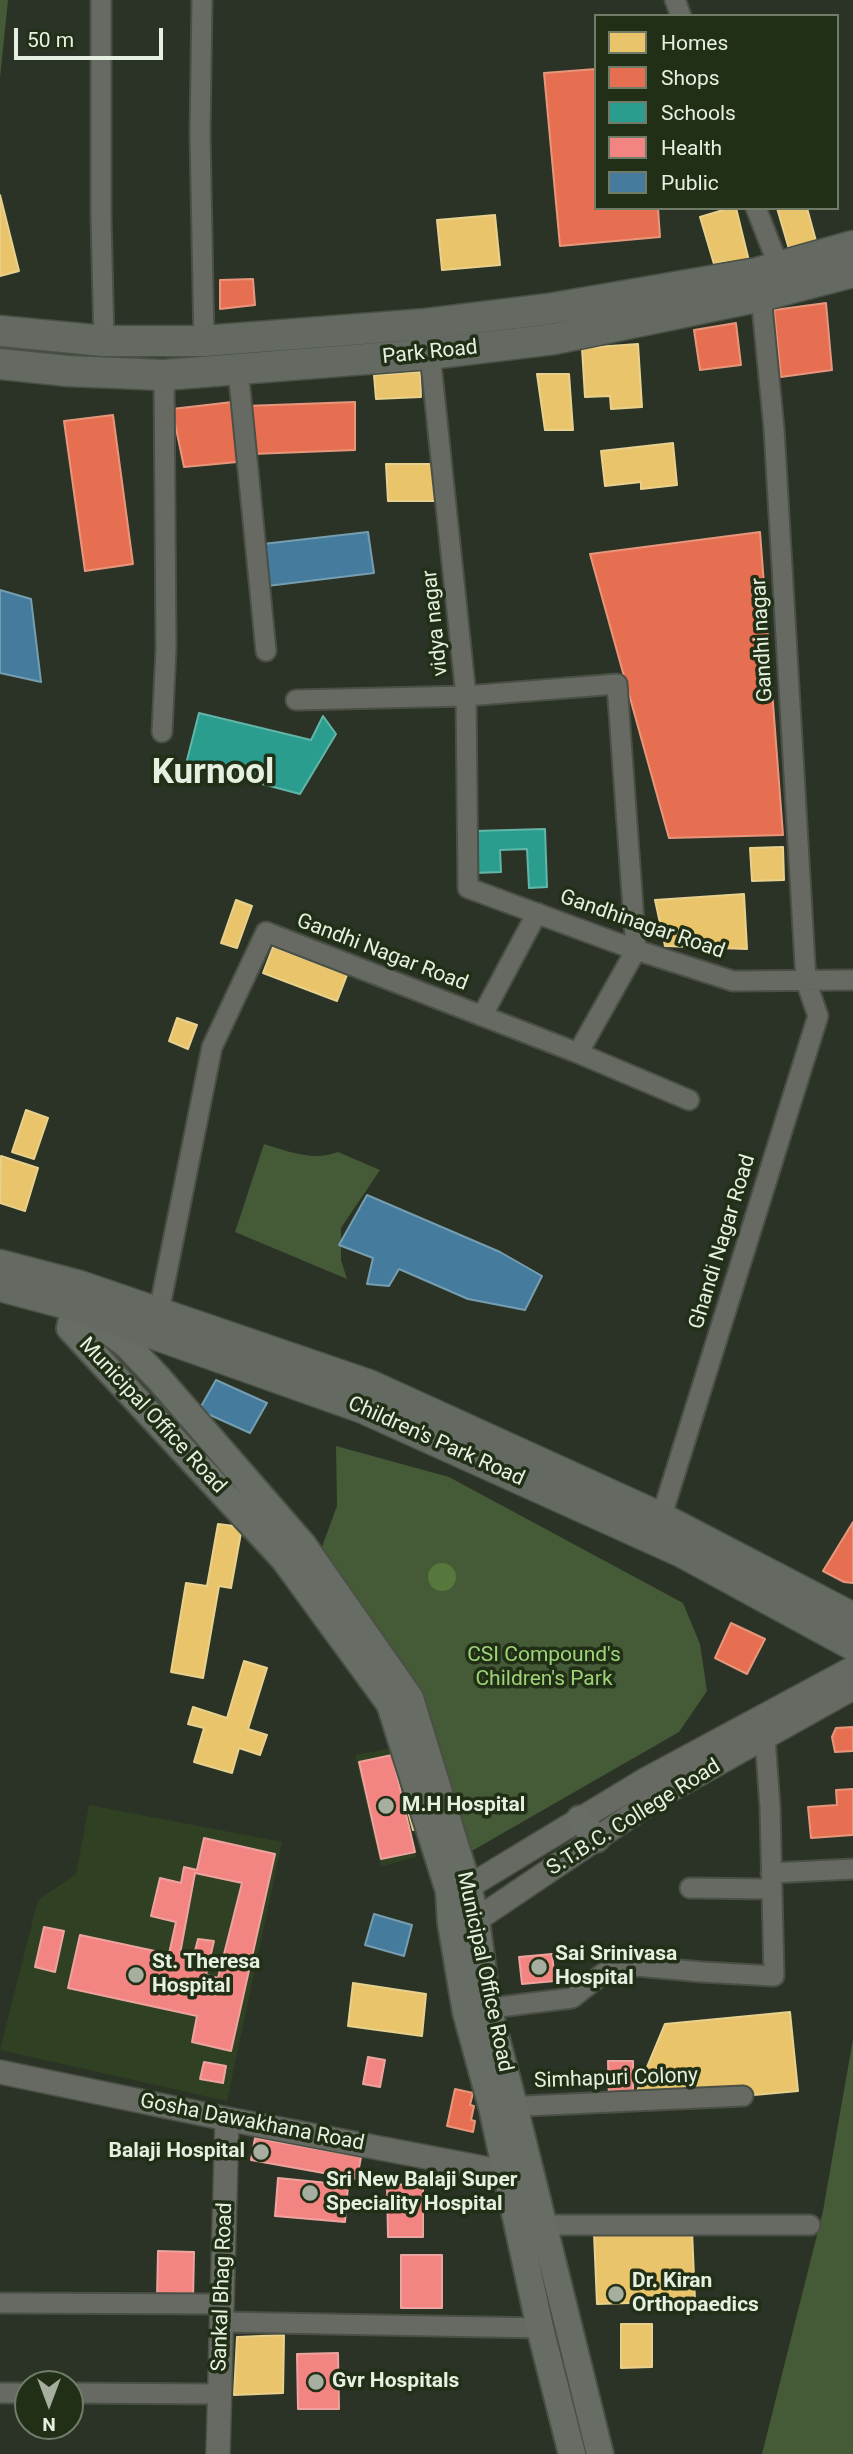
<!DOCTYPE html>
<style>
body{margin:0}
#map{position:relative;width:853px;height:2454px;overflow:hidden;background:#2b3326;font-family:Roboto,sans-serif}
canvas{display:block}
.legend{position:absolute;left:594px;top:14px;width:245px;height:196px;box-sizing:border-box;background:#212f16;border:2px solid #707c67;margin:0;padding:9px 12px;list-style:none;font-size:21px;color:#e6f0e0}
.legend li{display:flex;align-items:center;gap:14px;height:35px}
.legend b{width:35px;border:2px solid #707c67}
.north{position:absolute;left:14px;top:2370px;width:70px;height:70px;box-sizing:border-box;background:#212f16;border:2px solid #707c67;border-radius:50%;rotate:180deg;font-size:19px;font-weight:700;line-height:28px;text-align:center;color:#e6f0e0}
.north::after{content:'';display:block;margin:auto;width:24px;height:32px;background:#a5ae9f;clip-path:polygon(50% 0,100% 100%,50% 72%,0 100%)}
.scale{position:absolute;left:14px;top:28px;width:149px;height:32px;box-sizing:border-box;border:4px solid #e6f0e0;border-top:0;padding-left:9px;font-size:21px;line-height:24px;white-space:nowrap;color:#e6f0e0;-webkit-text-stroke:5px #212f16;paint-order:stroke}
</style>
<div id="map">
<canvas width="853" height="2454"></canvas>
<ul class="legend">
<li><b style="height:19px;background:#e9c46a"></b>Homes</li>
<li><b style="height:19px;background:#e76f51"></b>Shops</li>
<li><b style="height:19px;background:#2a9d8f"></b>Schools</li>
<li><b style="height:19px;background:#f28482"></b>Health</li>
<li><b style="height:19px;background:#457b9d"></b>Public</li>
</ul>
<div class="north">N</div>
<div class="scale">50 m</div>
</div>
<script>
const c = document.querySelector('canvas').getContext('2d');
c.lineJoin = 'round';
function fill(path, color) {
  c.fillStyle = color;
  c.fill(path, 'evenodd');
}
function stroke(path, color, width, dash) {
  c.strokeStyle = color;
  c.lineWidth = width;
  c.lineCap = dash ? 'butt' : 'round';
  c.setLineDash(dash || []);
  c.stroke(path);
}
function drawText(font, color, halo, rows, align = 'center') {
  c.font = font + ' Roboto,sans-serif';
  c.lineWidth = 7;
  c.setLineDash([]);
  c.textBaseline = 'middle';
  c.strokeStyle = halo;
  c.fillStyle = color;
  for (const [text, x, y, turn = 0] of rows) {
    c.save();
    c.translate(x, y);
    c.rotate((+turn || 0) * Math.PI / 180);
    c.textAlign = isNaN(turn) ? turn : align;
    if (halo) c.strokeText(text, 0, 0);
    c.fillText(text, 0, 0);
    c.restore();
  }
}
fill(new Path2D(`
 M392,1748l24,109 -35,10 -26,-112z
 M89,1805l193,37 -55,259 -227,-51 38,-150 38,-26z`), '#304123');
fill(new Path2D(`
 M0,0h8l-8,78z
 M264,1144c24,7 49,18 74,8l42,18 -39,58v32l6,19 -112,-47z
 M336,1446l113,31 234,126 17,41 7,47 -28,41 -209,120 -151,-297 18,-49z
 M853,2039v415h-91l61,-243z`), '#455a36');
fill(new Path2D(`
 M428 1577a14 14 0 1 1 28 0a14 14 0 1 1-28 0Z`), '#57783c');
const homes = new Path2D(`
 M0,195l19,76 -19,5z
 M730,208h6l13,53 -21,5 -2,-5 -12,3 -14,-47z
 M777,208h30l9,33 -27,8z
 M495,215l5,50 -58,5 -5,-50z
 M638,344l4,63 -31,2 -1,-13 -25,1 -3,-49z
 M420,372l1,25 -45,2 -2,-24z
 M537,374h32l4,56h-28z
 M673,443l4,42 -36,4v-7l-36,4 -4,-35z
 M386,464h50l1,37h-49z
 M783,847l1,33 -32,1 -2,-33z
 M744,894l3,55 -82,-3 -10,-46z
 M236,900l16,6 -15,42 -16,-5z
 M273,947l74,28 -10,26 -74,-28z
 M177,1018l20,7 -9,24 -19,-8z
 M26,1110l22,8 -14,41 -22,-7z
 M1,1156l37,12 -13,43 -25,-8z
 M218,1524l24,3 -11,61 -12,-2 -16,92 -32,-6 15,-89 21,3z
 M244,1661l23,7 -19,61 19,6 -7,20 -21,-7 -7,25 -38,-11 10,-34 -16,-4 5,-17 34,11z
 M417,1796l8,31 -12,3 -8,-30z
 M353,1983l73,11 -4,42 -74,-10z
 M790,2012l8,79 -55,5h-108l30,-72z
 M692,2230l3,71 -98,3 -3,-71z
 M621,2324h31v43l-31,1z
 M284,2335l-1,58 -49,2 3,-58z`);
fill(homes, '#e9c46a');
stroke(homes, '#e8d18d', 2);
const shops = new Path2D(`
 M596,69v139h62l2,29 -100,9 -16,-173z
 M253,279l2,26 -35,4v-29z
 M826,303l6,67 -51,7 -7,-67z
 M736,323l5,42 -41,5 -6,-40z
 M241,401l7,60 -64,6 -12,-58z
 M355,402v48l-103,4 -7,-48z
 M113,415l20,149 -48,7 -21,-150z
 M760,532l23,303 -114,3 -79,-284z
 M853,1522v61l-9,-1 -21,-11z
 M731,1623l34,16 -18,35 -32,-16z
 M853,1727v24l-18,1 -3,-15 4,-9z
 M853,1789v46l-42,3 -3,-31 29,-2 -1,-15z
 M455,2089l18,4 -3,12 4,1 -3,14 4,1 -2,11 -26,-6z`);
fill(shops, '#e76f51');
stroke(shops, '#e7967c', 2);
const schools = new Path2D(`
 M199,713l112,27 12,-24 13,18 -36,60 -114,-30z
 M545,829l2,58 -18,1 -2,-39 -27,1 1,22 -26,1 -1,-42z`);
fill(schools, '#2a9d8f');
stroke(schools, '#62b6a7', 2);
const health = new Path2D(`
 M392,1755l23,97 -34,7 -22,-97z
 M204,1838l71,16 -44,197 -39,-9 5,-26 -129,-28 12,-53 89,19 7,-32 -25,-6 9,-38 21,5 3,-16 13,3zM195,1873l47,10 -24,95 -12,-3 8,-34 -16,-2 -4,16 -14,-1z
 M44,1927l20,4 -9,41 -20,-5z
 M552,1954l3,27 -33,3 -3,-27z
 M368,2057l17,3 -5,27 -17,-3z
 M608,2061h25v39h-24z
 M204,2062l22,4 -3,17 -23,-4z
 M255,2138l106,19 -4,22 -106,-19z
 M278,2178l70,7 -3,37 -70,-6z
 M423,2184v53h-35l-1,-52z
 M158,2251l36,1 -1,48 -36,-1z
 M401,2255h41v53h-41z
 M338,2353l1,56h-41l-1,-55z`);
fill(health, '#f28482');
stroke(health, '#eea49e', 2);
const public = new Path2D(`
 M368,532l6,41 -115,14 -5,-42z
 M0,590l31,9 10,83 -41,-9z
 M367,1195l133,57 42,24 -17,34 -57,-11 -69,-30 -10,17 -22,-2 6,-26 -34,-13z
 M216,1380l51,23 -17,30 -51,-23z
 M374,1914l38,11 -8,31 -39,-11z`);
fill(public, '#457b9d');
stroke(public, '#759eb1', 2);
const minor = new Path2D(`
 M101,0v217l3,124
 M202,0l-2,134 4,207
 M675,0l6,16
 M756,208l23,59
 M430,354l36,342 2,192 168,62 97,31 120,-1
 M238,369l28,282
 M296,700l170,-4 151,-12 19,266 -58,103
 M162,732l4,-84 -2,-273
 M482,1016l55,-103
 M159,1311l53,-264 54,-115 312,121 111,47
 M661,1518l157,-502 -12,-35 -32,-552 -13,-133
 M771,1873l82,-4
 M690,1888l81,1
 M475,2010l97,-12 33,-26 32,-6 65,6 72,4 -4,-169 -5,-69
 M503,2107l240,-11
 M543,2225h267
 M0,2303l223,1
 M222,2322l318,6
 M0,2393h28
 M70,2393l149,1`);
const tertiary = new Path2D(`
 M452,1890l16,-3 175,-106 210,-113
 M461,1922l15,-2 184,-124 193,-108
 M0,2072l227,47 278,53
 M218,2454l9,-335`);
const secondary = new Path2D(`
 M80,1287l-10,41 214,231 106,145 59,187 2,32 15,89 26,95 48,221 32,126
 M87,1315l40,30 32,34 144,166 107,153 58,189 8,33 12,88 26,98 86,348
 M580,1819l16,20`);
const primary = new Path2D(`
 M0,331l104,10h100l222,-17 122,-15 209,-36 96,-27
 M0,364l68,7 96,4 266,-21 124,-15 207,-43 92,-24
 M0,1265l80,21 289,99 292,133 192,100
 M0,1286l75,20 288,102 319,144 171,93`);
stroke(minor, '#4a5045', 23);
stroke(tertiary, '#4a5045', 26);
stroke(secondary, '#4a5045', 30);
stroke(primary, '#4a5045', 33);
stroke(minor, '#666a63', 19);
stroke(tertiary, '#666a63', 23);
stroke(secondary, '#676c64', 26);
stroke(primary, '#646a62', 30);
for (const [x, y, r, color] of [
 [386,1806,9,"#a5ae9f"],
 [539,1967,9,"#a5ae9f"],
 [136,1975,9,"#a5ae9f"],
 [261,2152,9,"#a5ae9f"],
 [310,2193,9,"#a5ae9f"],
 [616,2294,9,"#a5ae9f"],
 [316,2382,9,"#a5ae9f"]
]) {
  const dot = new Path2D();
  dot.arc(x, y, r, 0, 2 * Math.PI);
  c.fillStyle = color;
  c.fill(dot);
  stroke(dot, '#212f16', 2.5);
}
drawText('21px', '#e6f0e0', '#212f16', [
 ["Park Road",430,353,-6],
 ["vidya nagar",436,623,-96],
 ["Gandhi nagar",763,640,-93],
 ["Gandhinagar Road",642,925,19],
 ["Gandhi Nagar Road",382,953,21],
 ["Ghandi Nagar Road",723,1242,-73],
 ["Municipal Office Road",152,1416,47],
 ["Children's Park Road",436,1442,24],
 ["S.T.B.C. College Road",634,1818,-32],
 ["Municipal Office Road",484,1972,78],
 ["Simhapuri Colony",616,2079,-2],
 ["Gosha Dawakhana Road",252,2123,11],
 ["Sankal Bhag Road",223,2287,-88]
]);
drawText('21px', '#9fd378', '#212f16', [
 ["CSI Compound's",544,1656],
 ["Children's Park",544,1680]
]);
drawText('bold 21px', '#e6f0e0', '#212f16', [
 ["M.H Hospital",402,1806],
 ["Sai Srinivasa",555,1955],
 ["Hospital",555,1979],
 ["St. Theresa",152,1963],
 ["Hospital",152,1987],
 ["Balaji Hospital",245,2152,"right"],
 ["Sri New Balaji Super",326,2181],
 ["Speciality Hospital",326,2205],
 ["Dr. Kiran",632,2282],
 ["Orthopaedics",632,2306],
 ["Gvr Hospitals",332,2382]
], 'left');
drawText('bold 35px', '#e6f0e0', '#212f16', [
 ["Kurnool",213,774]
]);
</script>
